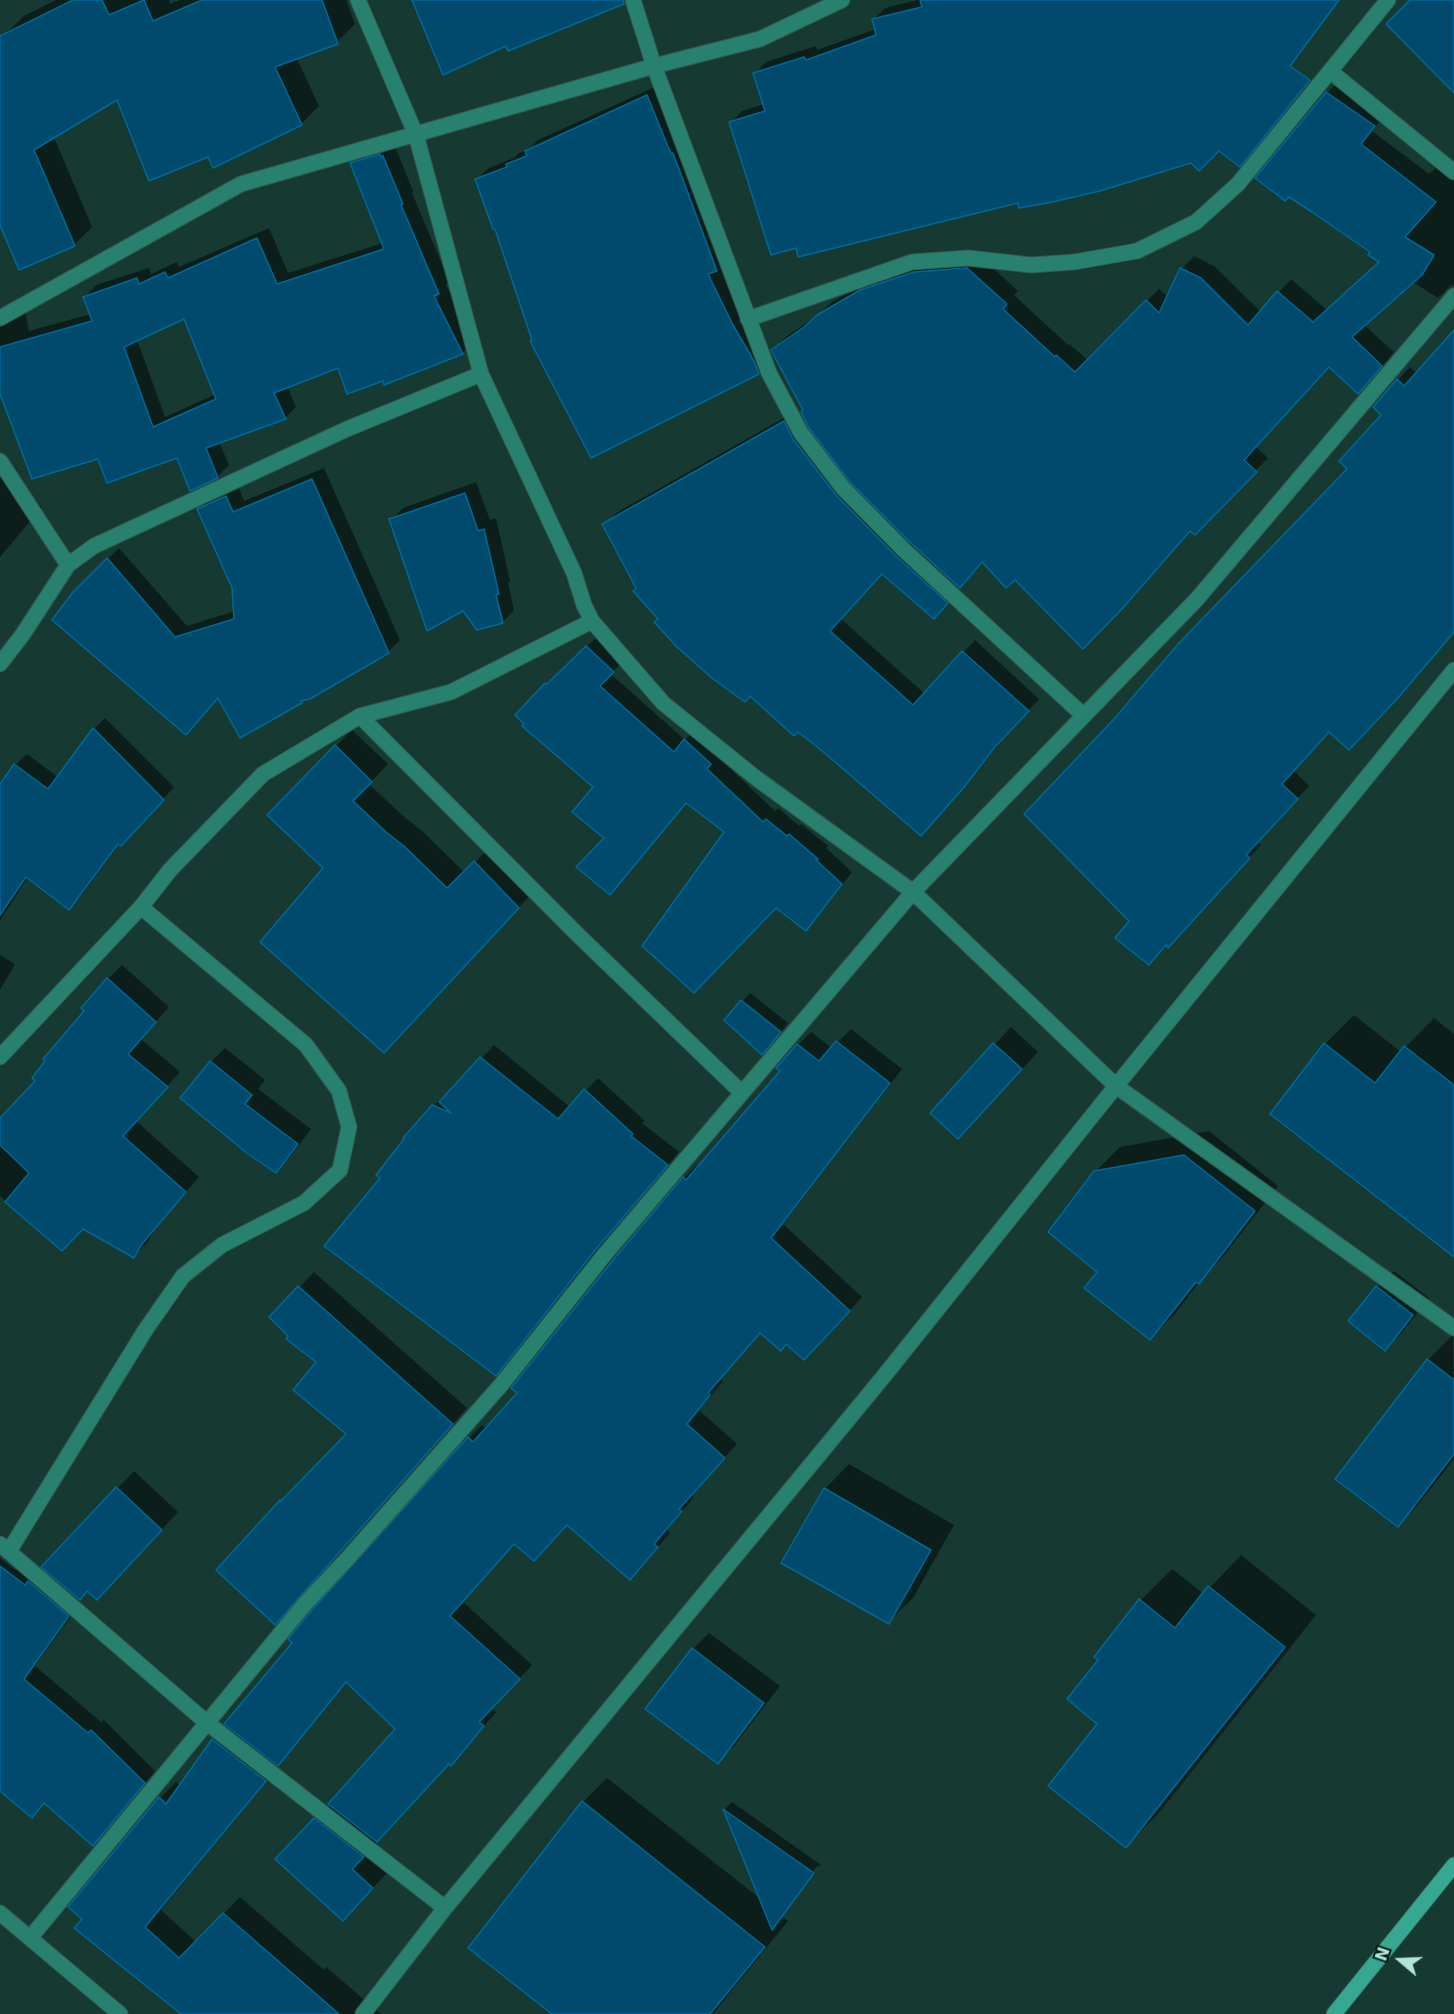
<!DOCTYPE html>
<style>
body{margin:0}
#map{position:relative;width:1454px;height:2014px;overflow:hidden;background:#163932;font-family:"DejaVu Sans",sans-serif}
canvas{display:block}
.north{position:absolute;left:1370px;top:1930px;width:60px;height:60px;-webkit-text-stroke:4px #00201a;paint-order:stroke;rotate:289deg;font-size:16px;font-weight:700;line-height:24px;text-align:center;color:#b2e4d7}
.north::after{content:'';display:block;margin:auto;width:21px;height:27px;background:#b2e4d7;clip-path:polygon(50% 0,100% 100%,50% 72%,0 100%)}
</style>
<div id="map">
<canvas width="1454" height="2014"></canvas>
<div class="north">N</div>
</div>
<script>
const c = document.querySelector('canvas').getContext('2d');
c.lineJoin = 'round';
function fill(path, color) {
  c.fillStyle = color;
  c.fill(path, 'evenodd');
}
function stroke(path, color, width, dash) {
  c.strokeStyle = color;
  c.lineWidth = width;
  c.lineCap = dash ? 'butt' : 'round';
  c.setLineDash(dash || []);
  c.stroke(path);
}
fill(new Path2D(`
 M56,0h113l1,4 10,-4h166l9,24 -18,18 -41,15 23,49 -18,18 -92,31 -92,-57 -63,39 38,90 -18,18 -74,-23v-160l6,-28 18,-18z
 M918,0h416l-70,83 25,24 -38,46 -32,-4 -27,12 -173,40 -222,45 -66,-123 11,-12 22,-7 -9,-30 11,-12 50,-16 1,4 59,-21 -2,-10 11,-11z
 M1340,80l46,33 -14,18 57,43 14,-13 11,9v116l-3,-1 -13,13 -25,-16 -49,43 30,27 -23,27 -13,13 -28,-27 -74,82 12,11 -74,75 -3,-3 -56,65 -52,52 -68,-69 -32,-17 -23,25 -155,-176 -32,-60 13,-13 33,-23 13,-12 42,-24 54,-18 52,-4 38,35 -4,4 54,50 1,-1 19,16 71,-71 9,8 14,-28 12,-13 20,10 47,46 30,-33 36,31 54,-49 -9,-10 -45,-158z
 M659,85l68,174 -7,6 50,97 -12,11 -225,-34 -37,-112 -19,-48 12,-11 25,-10 5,-5 9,-3 10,-10z
 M395,146l18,45 -1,2 37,88 -3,4 28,57 -12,11 -78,26 -45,-13 -52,20 9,21 -11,11 -66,24 10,23 -12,12 -39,-21 -79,1 -99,-67v-73l25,-5 4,19 62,-17 -6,-17 11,-12 53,-17 2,6 26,-12 2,5 90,-39 19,45 95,-30 -31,-80 11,-11zM185,316l31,78 -51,23 -28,-77z
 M1454,331v300l-45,53 -79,47 -37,39 16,16 -52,55 4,4 -80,88 -14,11 -18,19 -18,-42 218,-452 34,-55 15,-34 12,-13 7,6z
 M796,411l9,16 43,56 61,62 49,46 -24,26 -51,-45 -42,47 84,75 50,-54 64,59 -32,35 -30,38 -45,50 -181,-128 -91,-75 -22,-31 -34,-63 12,-12z
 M0,458l17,12 -8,9 33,28 -42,50z
 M324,468l76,172 -12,12 -87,50 -82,-6 -145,-103 45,-45 68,78 48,-15 -2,-23 -34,-79 12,-11 27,-13 6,16z
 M476,482l14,38 6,-2 14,63 -2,2 6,27 -11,12 -112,-102 12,-12z
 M598,636l26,24 -13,14 74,66 11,-12 26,24 -4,5 57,54 3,-3 21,18 2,-2 27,22 -2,2 26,24 -35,46 -11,11 -79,-97 -40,-30 -66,79 -15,-43 -11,-52 -49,-102z
 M105,718l69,69 -42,46 -12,10 -39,53 -12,12 -41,-31 -28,44v-134l15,-22 12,-11 31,23 36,-48z
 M352,730l36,34 -19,20 33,31 19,15 44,43 26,-27 44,44 -134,145 -76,-167 11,-122z
 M0,955l15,9 -15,26z
 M122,965l47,42 -28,32 39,33 -44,49 63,56 -44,51 -7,14 -14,14 -51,-28 -21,21 -62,-53v-76l37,-40 71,-101z
 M750,993l38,30 -18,22 -44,-25z
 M1354,1015l47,37 33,-34 20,16v222l-129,-212z
 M1011,1027l27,25 -63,68 -43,-7z
 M851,1029l51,40 -119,155 79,73 -44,48 -31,-2 -26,-11 -41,47 3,2 -24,29 38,34 -46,50 3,3 -27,33 3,3 -27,31 -76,-40 -52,18 -53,59 70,64 -41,43 5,4 -32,39 -13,13 -2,-2 -81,90 21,19 -46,48 -66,-60 53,-55 67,-75 -49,-48 -69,81 2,1 -120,147 35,32 44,-45 84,73 2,-3 55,47h-198l-107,-86 84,-130 16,-16 5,4 32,-46 15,-15 241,-287 13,-13 5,5 33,-37 164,-215 13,-13 2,1 83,-95 16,-26 13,-13 21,16z
 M494,1045l76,62 28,-29 47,43 -3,2 37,29 -69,82 -102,128 -13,12 -113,-196 51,-72 13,-12 2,1z
 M225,1048l40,32 -7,9 53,40 -21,28 -14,14 -65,-109z
 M1209,1131l69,55 -55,71 -20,20 -28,37 -25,24 -51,-67 -4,-99 25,-25z
 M1394,1271l35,27 -27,35 -17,16 -8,-62z
 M314,1272l153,136 -177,200 58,-174 -30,-72 -47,-45z
 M1453,1335l1,124 -32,41 -24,25 -61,-47 91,-118z
 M849,1464l105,61 -41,73 -25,24 -63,-133z
 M134,1471l44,41 -64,69 -25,9 -9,8 -36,-31z
 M1241,1555l75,60 -158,199 -32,32 -27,-122 1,-64 41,-60 31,-31 32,25z
 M0,1558l15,12 7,-8 58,42 -45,62 66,56 3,-2 51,51 -62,73 -48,-42 -13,14 -32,-27z
 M709,1633l71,53 -46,60 -16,16 -25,-113z
 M607,1778l155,122 -37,-91 7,-7 89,63 -2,2 -2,-1 -36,50 7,5 -75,93h-160l30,-212z`), '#0007');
const building = new Path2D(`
 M73,0h29l7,15 35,-15 9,21 49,-21h120l16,44 -63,23 27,58 -89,43 -5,-11 -59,24 -32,-81 -83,50 41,96 -56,24 -19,-45v-189z
 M412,0h211l1,4 -116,47 -2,-5 -63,29z
 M920,0h419l-49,66 20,14 -70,87 -21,-16 -20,20 -8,-8 -91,28 -52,12 -29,5 -1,-5 -220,54 -2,-9 -25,7 -42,-133 36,-11 -12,-38 51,-16 2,3 70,-25 -4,-16 50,-12z
 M1410,0h44v93l-68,-69z
 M1326,92l49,34 -14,18 75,58 -31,35 29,18 -12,20 -70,62 30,29 -24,28 -29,-27 -85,93 13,12 -62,63 -5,-4 -68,78 -39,40 -68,-69 -9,8 -24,-26 -22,26 -49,-45 -61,-61 -41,-54 -8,-16 2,-2 -32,-60 33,-23 13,-12 43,-25 54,-18 53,-4 40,36 -4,5 52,48 1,-2 19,17 71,-72 13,13 21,-45 21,10 47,47 29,-34 36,31 66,-60 -11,-7 2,-3 -58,-40 -23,-15 -4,4 -30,-23z
 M647,95l24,59 2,-1 44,118 -9,3 25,51 21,36 5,13 -168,84 -61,-117 2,-1 -37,-111h-2l-18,-50 32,-12 -1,-3 21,-8 -2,-5z
 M380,154l1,3 2,-1 20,48 -2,1 38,89 -5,2 29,58 -79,31 -1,-4 -36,13 -9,-26 -64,25 12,26 -80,29 12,30 -28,13 -13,-33 -70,25 -9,-24 -66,20 -32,-85v-47l92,-26 -9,-24 54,-19 2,6 26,-12 3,6 89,-40 20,46 107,-35 -34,-86zM184,319l32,80 -63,28 -29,-80z
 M1454,330v302l-57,67 -48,51 -20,-18 -47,52 16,15 -52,56 4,3 -82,90 -2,-3 -17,20 -34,-27 14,-17 -105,-107 90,-95 66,-77 167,-173 -8,-8 42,-46 -8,-8 24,-28 7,7z
 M784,421l9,18 43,56 61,62 51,46 -14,16 -52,-45 -52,57 83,74 49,-54 67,60 -34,36 -30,39 -44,50 -100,-86 -23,-18 -4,4 -44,-40 -5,6 -32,-23 -36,-32 -23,-25 4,-3 -25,-28 3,-3 -34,-64z
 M312,479l77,174 -79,46 -9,2 1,2 -62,35 -22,-40 -32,37 -134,-115 21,-28 34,-34 68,79 59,-18 -2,-31 -35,-79 29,-13 7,16z
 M465,493l13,38 6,-2 15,65 -3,1 7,28 -26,7 -14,-19 -36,20 -38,-112z
 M586,646l28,26 -14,14 74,66 10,-13 27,25 -4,5 56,53 3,-3 21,17 2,-2 29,25 -2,1 26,24 -36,47 -30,-23 -82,85 -52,-47 82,-114 -38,-29 -76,92 -34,-28 28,-29 -32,-26 21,-25 -71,-61 2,-2 -9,-9 30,-32 2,1z
 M93,728l71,72 -43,46 -3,-2 -49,66 -43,-33 -26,38v-131l14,-20 34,25z
 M335,745l37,37 -19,19 33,31 19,15 42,41 27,-27 45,47 -135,145 -124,-111 63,-74 -56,-53z
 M107,978l49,44 -28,32 40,33 -45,49 63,56 -44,52 -8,14 -51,-29 -21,22 -57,-49 24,-29 -29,-28v-27l35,-37 -3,-3 13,-17 -2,-2 41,-48 -3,-3z
 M741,1000l40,32 -19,23 -38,-35z
 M836,1041l54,42 -119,155 79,73 -46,49 -18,-16 -5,7 -21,-18 -52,60 2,2 -23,29 38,34 -46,51 3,2 -28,33 4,3 -28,33 -63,-55 -33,36 -20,-17 -64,72 70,63 -41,43 5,4 -33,40 -2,-2 -72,78 -49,-38 67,-75 -49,-47 -68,84 -54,-42 68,-81 -4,-4 23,-28 157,-174 5,5 44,-49 -6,-5 102,-128 70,-83 3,3 94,-109 -4,-3 21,-24 22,17z
 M993,1043l29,26 -64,70 -28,-26z
 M1324,1043l51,40 29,-37 50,39v172l-184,-143z
 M480,1057l78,62 26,-30 49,45 -2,2 37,29 -71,83 -101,128 -172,-130 56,-68 -4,-3 28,-36 -1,-1 29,-33 19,8 -12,-11z
 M210,1061l42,34 -7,9 53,40 -22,29 -28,-19 -68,-56z
 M1184,1155l71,56 -56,73 -3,-2 -46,58 -66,-52 13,-16 -49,-40 46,-61z
 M298,1286l155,138 -178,201 -59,-55 64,-70 1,1 65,-67 -53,-44 23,-28 -30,-23 2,-3 -19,-19z
 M1376,1286l37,29 -28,36 -37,-30z
 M1427,1359l27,21v74l-56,73 -63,-48z
 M116,1487l46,43 -65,70 -10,-9 -7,9 -39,-33z
 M824,1488l107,62 -42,74 -108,-61z
 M0,1566l25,19 3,-4 41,35 -45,63 64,54 3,-3 54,53 -52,63 -49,-43 -12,15 -32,-27z
 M1208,1586l77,61 -159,201 -78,-62 49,-62 -30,-25 31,-39 -4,-3 45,-58 36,29z
 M692,1648l72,55 -46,61 -73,-55z
 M212,1739l54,42 -121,146 34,31 44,-45 116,101h-158l-107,-86 8,-9 -14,-12 91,-110 7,7z
 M582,1801l183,146 -55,67h-158l-84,-66z
 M723,1809l91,64 -42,57z
 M314,1818l50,39 -12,12 21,19 -30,33 -68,-62z`);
fill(building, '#004b6d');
stroke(building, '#006996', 1.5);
const minor = new Path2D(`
 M358,0l58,135 65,239 93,199 10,32 8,16 71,82 93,75 157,114 203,194 338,242
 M633,0l21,66 115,307 32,60 42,55 61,62 180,166
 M1330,71l124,101
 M0,318l241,-134 413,-118 106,-27 82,-39
 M748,319l164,-57 56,-4 63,7 43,-3 63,-11 59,-29 42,-38 150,-184
 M0,461l68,104
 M0,664l23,-30 45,-69 26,-19 253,-117 134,-55
 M360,716l217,218 165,159
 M0,1057l141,-150 29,-37 93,-96 97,-58 91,-24 141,-71
 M0,1544l206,178 239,186
 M9,1551l137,-222 37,-53 39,-31 82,-42 36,-33 9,-43 -10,-36 -33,-46 -165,-138
 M0,1913l120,101
 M30,1938l274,-333 44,-47 153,-173 104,-131 308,-362 284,-293 257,-303
 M363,2014l82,-106 439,-532 232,-290 338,-416`);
const major = new Path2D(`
 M1334,2014l120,-149`);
stroke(minor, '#32574f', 17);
stroke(major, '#32574f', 17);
stroke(minor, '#28806f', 15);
stroke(major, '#36a892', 15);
</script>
